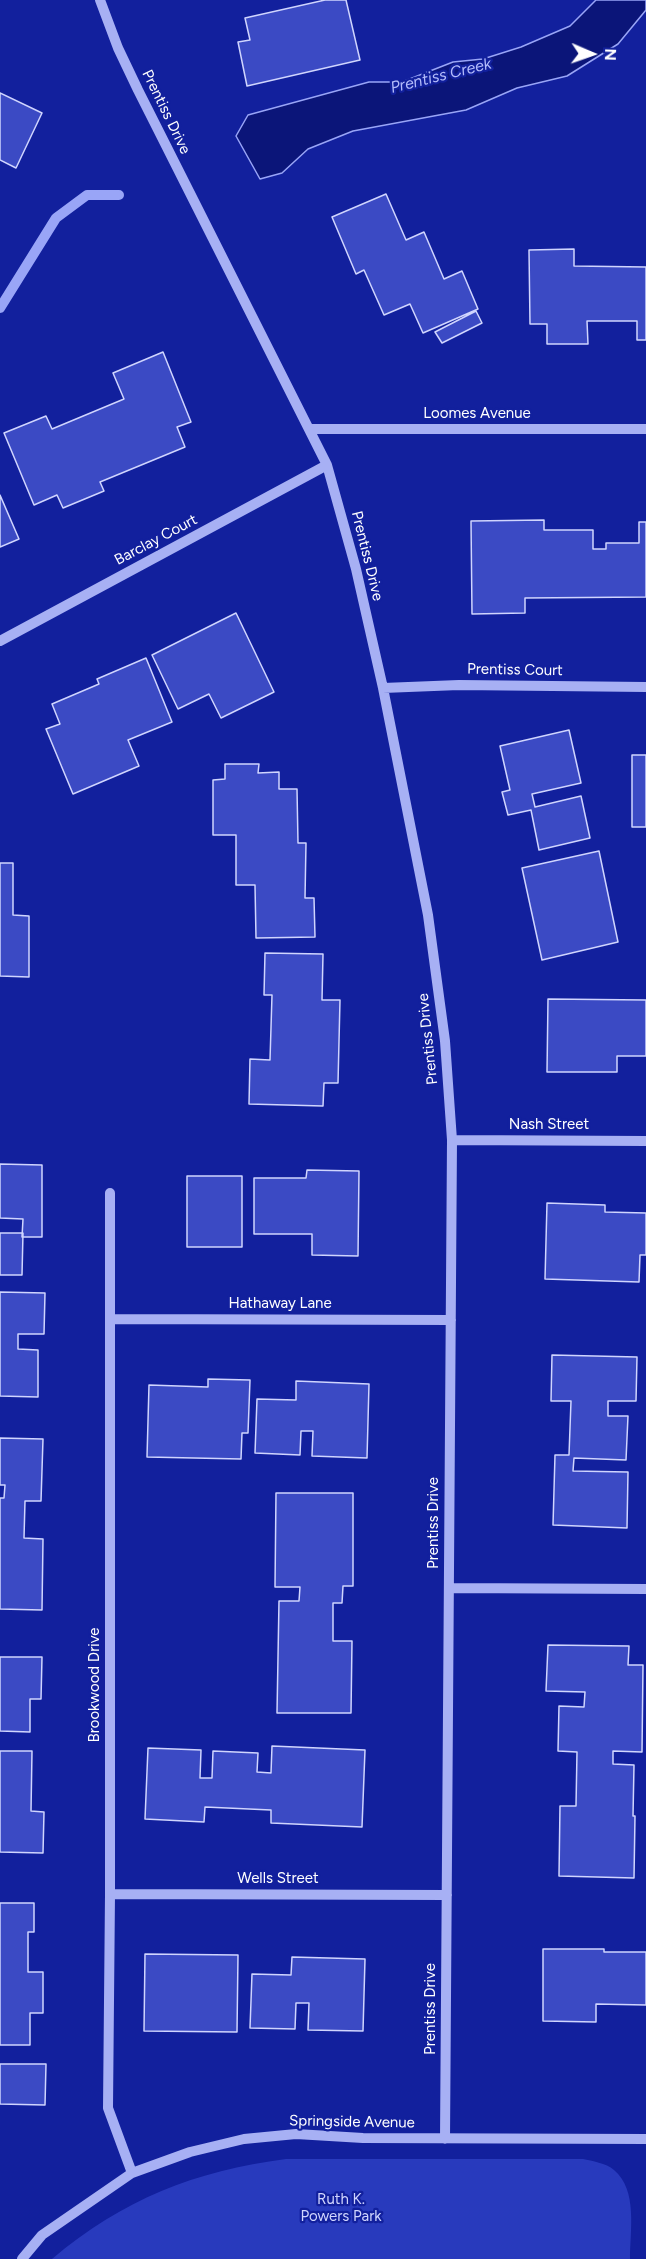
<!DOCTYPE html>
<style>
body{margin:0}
#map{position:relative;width:646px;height:2259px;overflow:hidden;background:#12209d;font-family:Figtree,sans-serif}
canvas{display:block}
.north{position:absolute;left:562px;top:24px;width:60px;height:60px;-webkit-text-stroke:4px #12209d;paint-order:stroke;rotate:92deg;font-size:16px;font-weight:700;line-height:24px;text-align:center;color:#fff}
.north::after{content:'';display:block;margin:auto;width:21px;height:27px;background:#fff;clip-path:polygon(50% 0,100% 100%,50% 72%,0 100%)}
</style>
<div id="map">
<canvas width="646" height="2259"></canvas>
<div class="north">N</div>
</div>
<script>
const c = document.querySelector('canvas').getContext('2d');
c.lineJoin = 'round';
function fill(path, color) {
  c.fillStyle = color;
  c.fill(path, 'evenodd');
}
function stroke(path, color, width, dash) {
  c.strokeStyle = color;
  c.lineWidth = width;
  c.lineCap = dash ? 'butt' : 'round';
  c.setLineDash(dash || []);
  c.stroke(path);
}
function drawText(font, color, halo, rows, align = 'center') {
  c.font = font + ' Figtree,sans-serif';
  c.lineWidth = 4.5;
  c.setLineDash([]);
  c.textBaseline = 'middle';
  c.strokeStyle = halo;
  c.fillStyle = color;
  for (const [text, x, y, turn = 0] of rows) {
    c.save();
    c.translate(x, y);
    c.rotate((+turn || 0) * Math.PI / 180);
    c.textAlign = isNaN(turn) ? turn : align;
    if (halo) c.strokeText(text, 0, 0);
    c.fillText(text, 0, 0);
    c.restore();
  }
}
fill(new Path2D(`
 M286,2159h297c9,2 23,4 31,11 24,20 16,61 16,89h-578c71,-60 143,-88 234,-100z`), '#283abd');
const water = new Path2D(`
 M596,0h50v10l-28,34 -51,32 -50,12 -51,22 -113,21 -45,18 -26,24 -22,6 -24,-43 12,-21 121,-33h33l51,-20 30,-3 38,-12 49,-21z`);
fill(water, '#0b1579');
stroke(water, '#99a5f7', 1.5);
stroke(new Path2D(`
 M0,308l56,-90 31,-23h32`), '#99a5f7', 10);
const building = new Path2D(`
 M325,0h21l14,60 -113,26 -9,-44 12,-2 -5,-22z
 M0,93l42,20 -26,55 -16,-8z
 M386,194l20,46 18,-8 20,47 18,-8 16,38 -55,24 -13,-29 -26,11 -20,-45 -8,4 -24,-57z
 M574,249v17l72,1v73h-9v-19h-50l1,23h-41v-20h-17l-1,-74z
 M476,311l6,12 -40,20 -7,-11z
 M163,352l28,70 -14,5 8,20 -85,35 4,9 -41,17 -6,-13 -23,10 -30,-72 42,-17 6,13 72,-30 -11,-26z
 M0,495l19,44 -19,8z
 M544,520v10h49v19h13v-6h33v-21h7v75l-121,1v15l-53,1 -1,-93z
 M236,613l38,79 -53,26 -12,-24 -31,15 -26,-54z
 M146,658l26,64 -44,18 11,26 -66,28 -27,-65 14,-5 -8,-20 47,-20 -2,-5z
 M569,730l12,53 -49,11 3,13 46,-11 9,42 -51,12 -8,-40 -23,5 -6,-23 8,-2 -10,-44z
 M632,755h14v72h-14z
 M225,764h34l-1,9 21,-1v17h18l1,54h8l-1,55h9l1,39 -59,1 -1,-53h-19v-50h-23v-55l12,-1z
 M599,851l19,91 -76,18 -20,-92z
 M0,863h13v52l16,1v61l-29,-1z
 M265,953l58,1 -1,46h18l-2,83h-14l-1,23 -74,-2 1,-45 20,1 2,-65h-8z
 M548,999l98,1v56h-29v16h-70z
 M0,1164l42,1v72h-20l1,-18 -23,-1z
 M307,1170l52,1 -1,85 -46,-1v-21h-58v-56h52z
 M187,1176h55v71h-55z
 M547,1203l58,2v7l41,1v42h-6l-1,27 -94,-3z
 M0,1233h23l-1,42h-22z
 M0,1292l45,1 -1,41h-26v15l20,1v47l-38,-1z
 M552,1355l85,2 -1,44h-28v15h20l-2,44 -52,-2 -1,13 55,1 -1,56 -74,-3 2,-70h14l2,-54h-20z
 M208,1379l42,1 -2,53h-6l-1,26 -94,-2 2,-72 59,2z
 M296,1381l73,3 -2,74 -55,-2 1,-25h-12l-1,24 -45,-2 2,-54 39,1z
 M0,1438l43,1 -2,62h-16l-1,37 19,1 -1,71 -42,-1v-111h4l1,-13h-5z
 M276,1493h77v93h-10l-1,17h-9v38h19l-1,72h-74l2,-112h20l1,-14h-25z
 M548,1645l81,1 -1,19h15l-1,87 -29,-1v13l21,1 -1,51h2l-1,62 -75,-2 1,-70h16l1,-54 -19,-1 1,-45 25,1 1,-15 -39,-1z
 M0,1657h42l-1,42h-11v33l-30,-1z
 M272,1746l93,4 -3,77 -91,-4v-13l-66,-3 -1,15 -59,-3 3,-71 53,2 -1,28h12l1,-27 45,2 -1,19 14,1z
 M0,1751h32l-1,60 13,1 -1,41 -43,-1z
 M0,1903h34v29h-6v40h15v41h-13v32h-30z
 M543,1949h61v3h42v53l-50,-1v18l-53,-1z
 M145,1954l93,1 -1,77 -93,-1z
 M292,1957l73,2 -2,72 -55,-1 1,-27h-13l-1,26 -45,-1 2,-54 39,1z
 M0,2064h46l-1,41 -45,-1z`);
fill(building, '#3b4ac4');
stroke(building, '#d0d5fe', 1.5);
stroke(new Path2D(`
 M100,0l18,48 20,42 189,375 29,104 27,119 45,227 17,126 7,99 -7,999
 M309,429h337
 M0,641l327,-176
 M383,688l76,-3 187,2
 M452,1140l194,1
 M110,1193v701l-2,214 24,65
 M110,1319l341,1
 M449,1588l197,1
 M110,1894l337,1
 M22,2259l20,-24 90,-62 58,-21 54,-13 52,-5 67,4 283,1`), '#a7b0f4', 10);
drawText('15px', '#fff', '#12209d', [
 ["Prentiss Drive",166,112,64],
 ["Loomes Avenue",477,414],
 ["Barclay Court",156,540,-28],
 ["Prentiss Drive",367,556,76],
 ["Prentiss Court",515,670,1],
 ["Prentiss Drive",428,1039,-96],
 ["Nash Street",549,1125],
 ["Hathaway Lane",280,1304],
 ["Prentiss Drive",434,1523,-90],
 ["Brookwood Drive",95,1685,-90],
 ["Wells Street",278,1879],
 ["Prentiss Drive",431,2009,-90],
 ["Springside Avenue",352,2122,1]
]);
drawText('15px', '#d0d5fe', '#12209d', [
 ["Ruth K.",341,2200],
 ["Powers Park",341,2217]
]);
drawText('italic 16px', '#b4bcfb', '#12209d', [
 ["Prentiss Creek",441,76,-14]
]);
</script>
